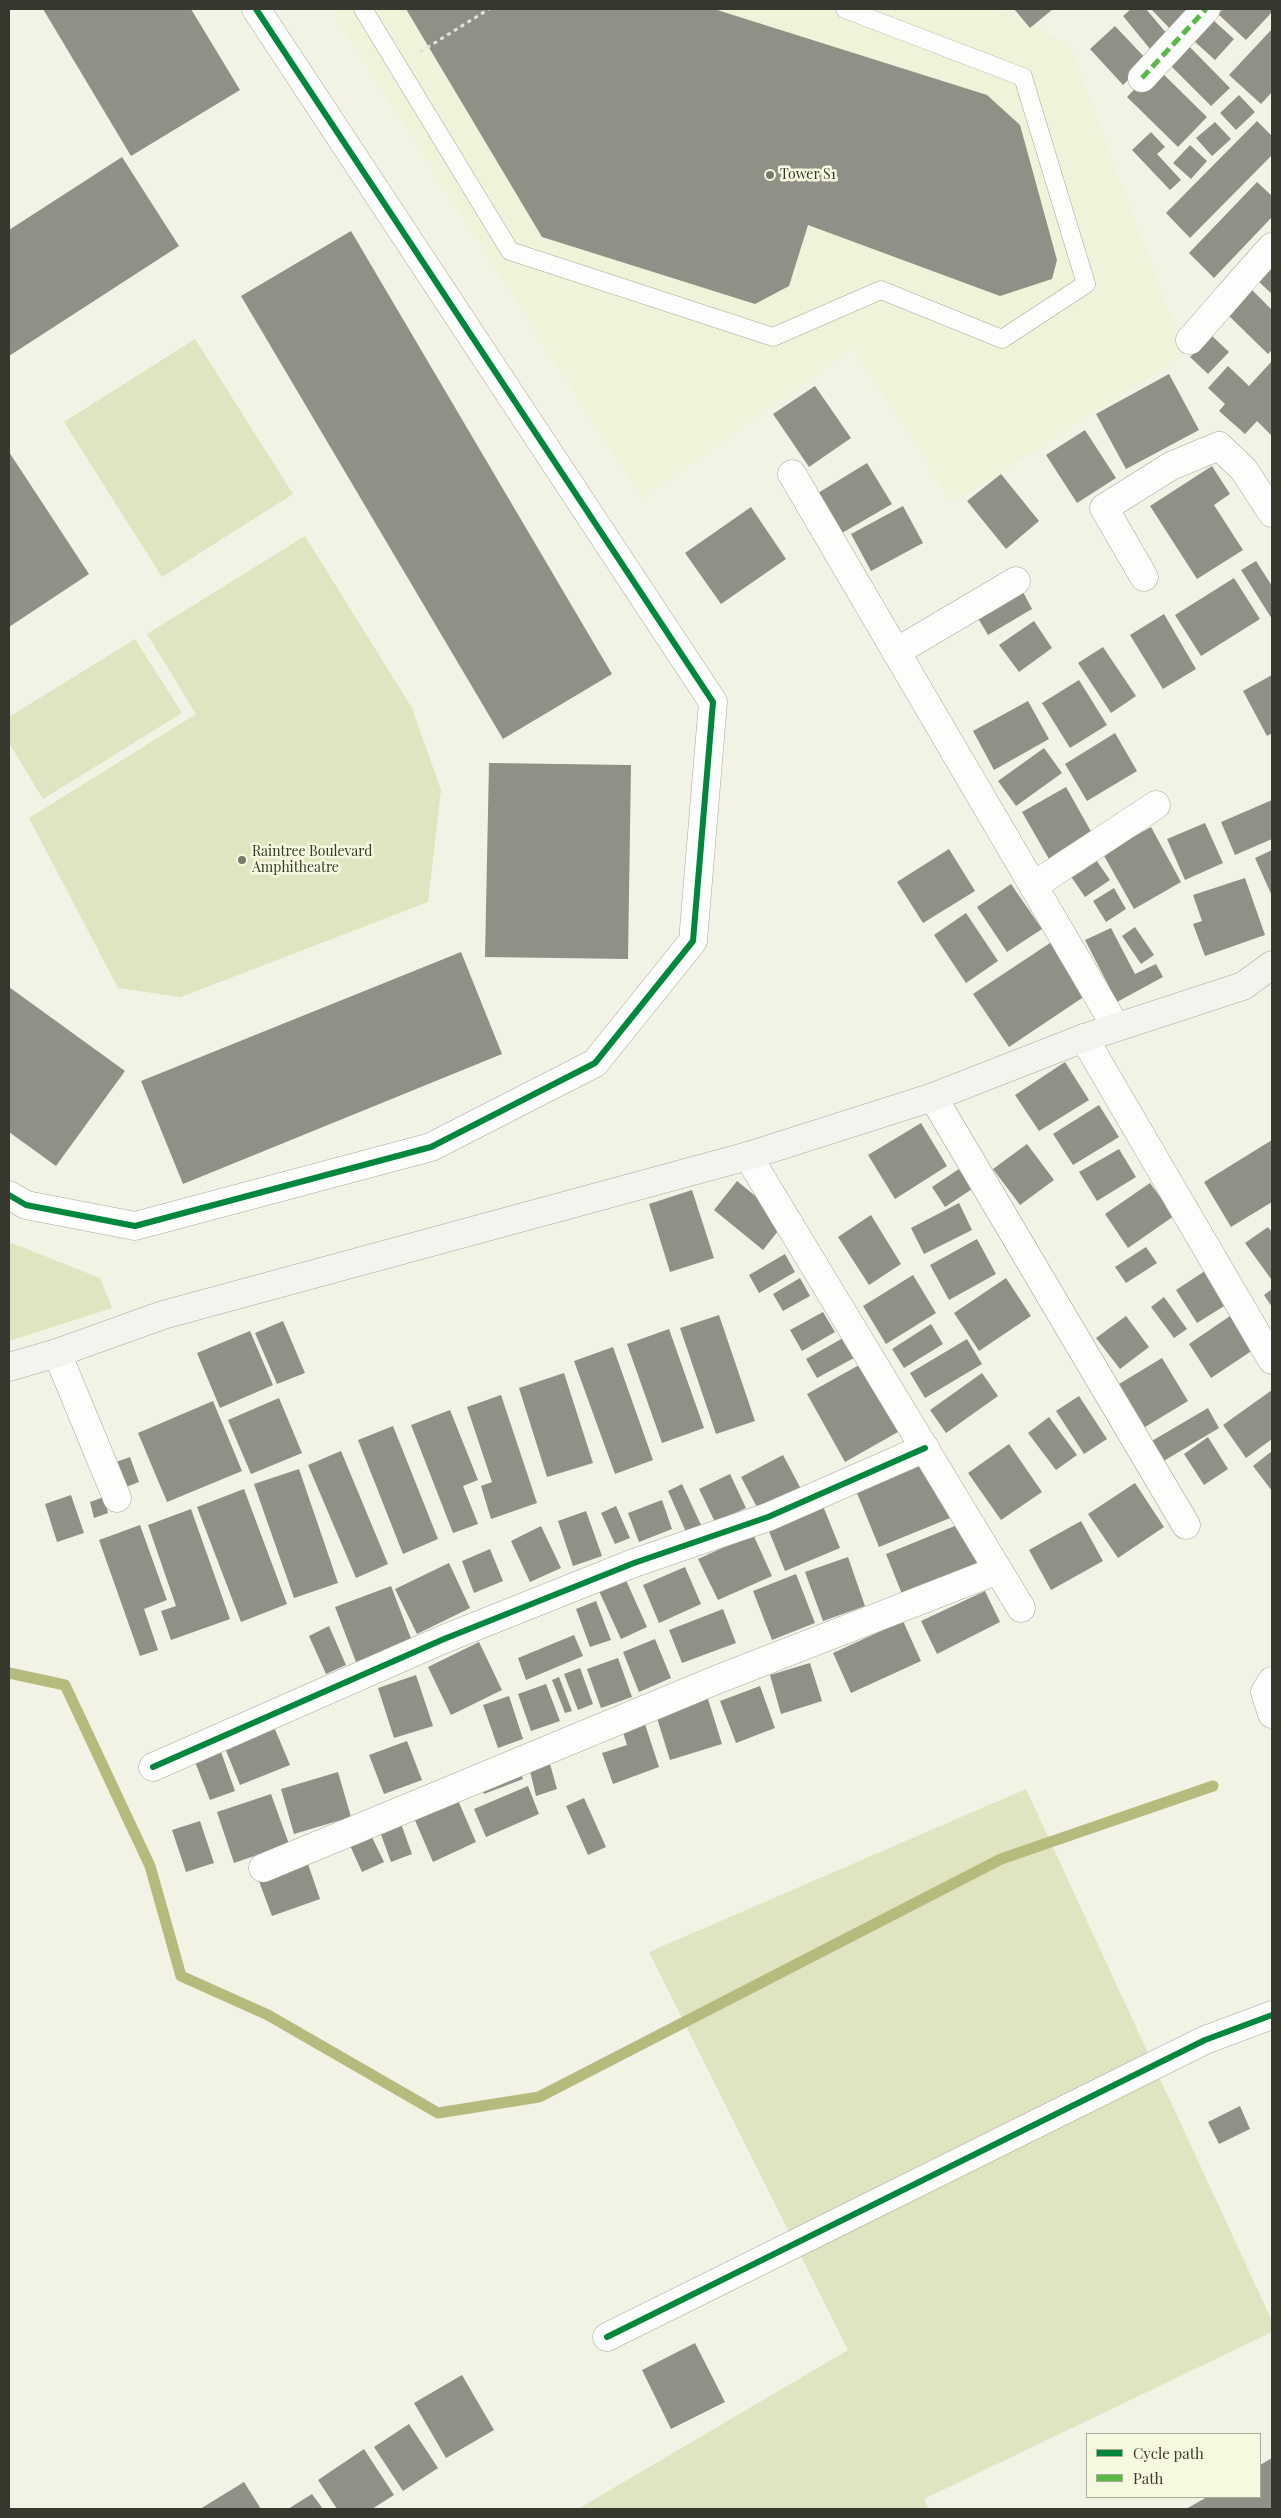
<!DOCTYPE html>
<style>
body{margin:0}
#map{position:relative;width:1281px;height:2518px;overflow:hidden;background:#f2f3e5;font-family:"Playfair Display",serif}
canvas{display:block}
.frame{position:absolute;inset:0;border:10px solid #36372d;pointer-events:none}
.legend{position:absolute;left:1086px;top:2433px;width:175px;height:65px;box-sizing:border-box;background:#f6f9df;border:1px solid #a9ab98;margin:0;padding:6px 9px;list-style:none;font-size:15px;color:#36372d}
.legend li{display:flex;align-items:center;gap:10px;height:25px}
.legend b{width:25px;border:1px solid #a9ab98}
</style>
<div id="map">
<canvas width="1281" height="2518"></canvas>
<div class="frame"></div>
<ul class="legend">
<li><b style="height:6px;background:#00873e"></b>Cycle path</li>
<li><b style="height:6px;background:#58b947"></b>Path</li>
</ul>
</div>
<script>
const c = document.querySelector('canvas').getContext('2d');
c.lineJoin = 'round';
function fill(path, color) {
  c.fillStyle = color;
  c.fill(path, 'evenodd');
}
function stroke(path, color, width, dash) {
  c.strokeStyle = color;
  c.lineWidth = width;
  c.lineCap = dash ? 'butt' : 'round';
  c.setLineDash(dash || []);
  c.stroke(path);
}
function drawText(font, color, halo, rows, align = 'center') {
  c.font = font + ' "Playfair Display",serif';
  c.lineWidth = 5;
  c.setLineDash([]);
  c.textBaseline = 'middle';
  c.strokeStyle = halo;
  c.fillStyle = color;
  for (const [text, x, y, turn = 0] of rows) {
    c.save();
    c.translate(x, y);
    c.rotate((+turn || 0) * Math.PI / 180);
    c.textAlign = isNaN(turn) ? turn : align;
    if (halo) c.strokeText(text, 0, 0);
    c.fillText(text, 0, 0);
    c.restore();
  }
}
fill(new Path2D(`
 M331,9h671l68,36 115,309 -232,149 -100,-155 -211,151z`), '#f0f2d9');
fill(new Path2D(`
 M195,339l98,155 -131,83 -98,-155z
 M305,536l107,172 29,82 -13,112 -247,95 -63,-9 -89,-170 167,-104 -49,-80z
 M135,639l47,74 -139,86 -34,-56v-26z
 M9,1242l91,36 12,30 -103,33z
 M1026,1789l246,532v11l-348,167 5,10h-351l270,-159 -199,-398z`), '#e0e4c0');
stroke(new Path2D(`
 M9,1673l56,12 85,181 31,110 87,39 170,98 101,-16 462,-238 212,-73`), '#b5ba7d', 11);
fill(new Path2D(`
 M43,9h148l49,81 -109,66z
 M406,9h308l273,86 33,30 37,135 -5,19 -52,17 -192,-71 -19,61 -34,18 -213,-67z
 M1014,9h39l-23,19z
 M1131,9h15l27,32 -18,14 -32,-39z
 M1151,9h49l-23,27z
 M1223,9h49v3l-26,28 -28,-26z
 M1213,20l21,19 -19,21 -21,-19z
 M1115,26l33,35 -25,24 -33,-36z
 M1272,29v63l-11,12 -32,-29z
 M1185,42l45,46 -19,18 -45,-45z
 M1156,67l51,50 -29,30 -51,-50z
 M1239,95l16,17 -19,18 -16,-17z
 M1257,121l15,15v19l-82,83 -24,-25z
 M1215,122l16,17 -19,17 -16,-18z
 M1151,132l14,15 -8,7 24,26 -11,10 -38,-40z
 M1190,145l17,16 -16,18 -18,-16z
 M122,157l57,89 -170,110v-126z
 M1257,182l15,14v21l-58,61 -25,-25z
 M351,231l261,443 -109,65 -262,-443z
 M1272,266v28l-14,-13z
 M1248,286l24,24v40l-4,4 -44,-43z
 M1211,335l18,17 -21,22 -18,-17z
 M1272,361v75l-15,-15 -12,13 -26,-23 6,-7 -17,-16 20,-22 21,20z
 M1169,374l30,56 -73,39 -30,-55z
 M815,386l36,52 -42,29 -36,-53z
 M1085,430l31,48 -39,25 -31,-48z
 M9,452l80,122 -80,53z
 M867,463l25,41 -50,29 -24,-40z
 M1212,466l18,28 -16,11 29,45 -46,29 -47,-73z
 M1001,474l38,47 -33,28 -39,-48z
 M903,506l20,37 -52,28 -20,-37z
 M751,507l35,52 -65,45 -36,-51z
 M1256,561l16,25v33l-31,-49z
 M1234,578l26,41 -59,37 -26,-41z
 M1023,592l9,17 -44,26 -10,-17z
 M1164,614l32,55 -33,20 -33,-54z
 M1034,621l18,27 -33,24 -20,-27z
 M1103,647l33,49 -25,17 -33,-50z
 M1272,675v58l-5,3 -24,-45z
 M1079,680l28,45 -37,23 -28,-45z
 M1028,701l21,38 -55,31 -21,-39z
 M1115,733l22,38 -50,30 -22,-37z
 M1044,748l18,25 -46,33 -18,-25z
 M489,763l142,2 -3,194 -143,-2z
 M1066,787l27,48 -44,24 -27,-47z
 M1272,800v39l-37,16 -14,-33z
 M1205,823l18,40 -38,17 -18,-41z
 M1151,827l30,55 -47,27 -31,-55z
 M949,849l26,42 -52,32 -26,-41z
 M1272,850v46l-17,-38z
 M1094,857l16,23 -25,17 -15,-22z
 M1245,878l20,57 -60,21 -12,-32 9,-3 -9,-26z
 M1011,884l31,45 -35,23 -30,-45z
 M1114,888l12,21 -20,13 -13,-21z
 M966,913l32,48 -32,22 -32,-48z
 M1135,927l19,28 -13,9 -19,-28z
 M1111,928l24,46 21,-10 7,13 -46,25 -32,-62z
 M1053,941l35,53 -79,53 -36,-53z
 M461,952l41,102 -319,130 -42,-103z
 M9,987l116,84 -69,95 -47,-34z
 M1065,1062l24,38 -50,31 -24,-36z
 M1099,1105l20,32 -46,28 -20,-31z
 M921,1123l26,43 -52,33 -27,-44z
 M1272,1140v62l-41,25 -27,-45z
 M1027,1144l27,36 -34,25 -27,-36z
 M1119,1149l17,28 -39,24 -18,-29z
 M959,1169l13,20 -27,18 -13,-20z
 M737,1181l49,40 -23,29 -49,-40z
 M1150,1183l24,33 -46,32 -23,-34z
 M692,1190l22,68 -44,14 -21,-68z
 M959,1203l13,27 -48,24 -13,-26z
 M871,1215l30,49 -32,21 -31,-48z
 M1268,1227l4,5 -1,47 -26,-36z
 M977,1239l19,35 -47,26 -19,-35z
 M1146,1247l11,16 -31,20 -11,-16z
 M785,1254l10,18 -36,21 -10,-18z
 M1208,1269l21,34 -32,20 -21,-33z
 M913,1275l23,38 -50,31 -23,-38z
 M800,1278l10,18 -27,15 -10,-17z
 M1006,1278l25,38 -52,35 -25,-38z
 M1272,1289v18l-8,-12z
 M1164,1297l23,32 -13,9 -23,-31z
 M823,1312l12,20 -33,19 -12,-21z
 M1236,1312l23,34 -48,32 -22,-34z
 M719,1315l36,106 -39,13 -36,-106z
 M1126,1316l23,31 -29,22 -24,-31z
 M283,1321l22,52 -28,11 -22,-51z
 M931,1324l12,20 -39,24 -12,-19z
 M669,1329l35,99 -42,15 -35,-99z
 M250,1331l23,54 -53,23 -23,-55z
 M843,1338l11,20 -37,20 -11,-19z
 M967,1339l15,25 -57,34 -15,-25z
 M613,1347l40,113 -38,14 -41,-113z
 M1162,1358l26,43 -43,26 -26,-43z
 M861,1364l37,68 -53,30 -38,-68z
 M564,1373l29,90 -46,14 -28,-89z
 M982,1373l16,23 -52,37 -16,-23z
 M1272,1390v49l-26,19 -23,-33z
 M501,1395l36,108 -46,16 -10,-33 11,-4 -25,-75z
 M1079,1396l28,43 -23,15 -28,-43z
 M279,1398l23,55 -51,21 -23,-54z
 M213,1401l29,70 -75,31 -29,-69z
 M1208,1408l11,20 -57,34 -12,-20z
 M450,1410l28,70 -15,6 15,38 -25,9 -42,-108z
 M1049,1417l28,38 -21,15 -28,-37z
 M393,1426l45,113 -35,15 -45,-114z
 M1208,1437l20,32 -24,16 -20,-31z
 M1009,1444l33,48 -41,28 -33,-47z
 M341,1451l47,113 -32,14 -48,-113z
 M1272,1451v40l-19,-25z
 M783,1455l18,34 -42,22 -18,-34z
 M130,1457l9,25 -13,5 -10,-25z
 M932,1461l23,55 -76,31 -22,-54z
 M299,1469l39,114 -44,15 -40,-114z
 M730,1474l16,34 -31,14 -16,-33z
 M1135,1483l29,44 -46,31 -30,-44z
 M682,1484l19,41 -15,7 -18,-41z
 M244,1489l43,115 -46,18 -44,-115z
 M71,1495l13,38 -27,9 -12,-38z
 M104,1497l4,16 -14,5 -4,-16z
 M662,1500l10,29 -33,13 -11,-29z
 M616,1506l14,32 -15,6 -14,-31z
 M823,1506l17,42 -55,23 -17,-42z
 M191,1509l39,110 -59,21 -10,-29 15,-5 -28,-81z
 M586,1511l16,45 -29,10 -15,-45z
 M1081,1521l22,40 -52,29 -22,-40z
 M962,1523l18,45 -76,31 -18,-45z
 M140,1525l27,75 -23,9 14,41 -18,6 -41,-116z
 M541,1526l20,42 -31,14 -19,-41z
 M753,1534l19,42 -54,24 -20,-41z
 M490,1549l13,32 -29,12 -12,-32z
 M848,1557l17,49 -42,15 -18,-49z
 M449,1563l21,45 -53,26 -22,-45z
 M685,1567l16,37 -42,19 -16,-38z
 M796,1574l19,49 -43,17 -19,-49z
 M625,1578l22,49 -26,12 -23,-50z
 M391,1586l21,55 -56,21 -21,-55z
 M985,1591l15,31 -63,32 -16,-33z
 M596,1601l15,39 -21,7 -14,-38z
 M723,1609l13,34 -54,20 -13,-33z
 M903,1621l18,40 -70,32 -18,-40z
 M329,1626l17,39 -20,9 -17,-38z
 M574,1635l9,21 -57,24 -8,-22z
 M655,1639l16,39 -32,14 -16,-40z
 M479,1642l23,48 -51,25 -23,-48z
 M618,1658l14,39 -31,11 -14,-39z
 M810,1663l12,38 -41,13 -11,-39z
 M580,1668l13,36 -15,6 -14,-36z
 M416,1675l17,51 -39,12 -16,-50z
 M559,1677l13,34 -7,2 -13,-33z
 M546,1684l14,37 -29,10 -13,-37z
 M760,1686l15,42 -39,15 -16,-42z
 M509,1696l14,43 -25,9 -15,-43z
 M708,1699l14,45 -52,16 -14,-45z
 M644,1721l15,46 -46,17 -11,-31 25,-8 -5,-16z
 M274,1727l16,38 -50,20 -15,-37z
 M407,1741l15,39 -38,14 -15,-39z
 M221,1752l14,39 -25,9 -15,-38z
 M550,1764l7,25 -21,7 -6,-25z
 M520,1771l3,8 -39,15 -3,-9z
 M338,1772l13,45 -57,17 -13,-45z
 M528,1786l11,28 -53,23 -12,-28z
 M271,1794l18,50 -55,19 -17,-51z
 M457,1798l19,44 -43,20 -19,-44z
 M584,1798l22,49 -18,8 -22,-49z
 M200,1821l14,42 -28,9 -14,-42z
 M400,1821l12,33 -21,8 -12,-33z
 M369,1831l15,31 -22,10 -14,-31z
 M306,1858l14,41 -48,17 -15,-40z
 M1240,2106l10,23 -31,15 -11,-22z
 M695,2343l30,59 -54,27 -29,-59z
 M462,2375l32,55 -48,28 -32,-55z
 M409,2424l29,44 -35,23 -29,-44z
 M364,2449l30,46 -22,14h-35l-19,-29z
 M1272,2458v51h-86l21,-12h53v-32z
 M244,2482l17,27h-61z
 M312,2494l11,15h-35z`), '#909186');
const lane = new Path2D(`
 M363,9l147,242 263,86 108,-47 121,49 84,-55 -63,-207 -178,-68`);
const street = new Path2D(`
 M1142,78l64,-69
 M1190,340c28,-31 54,-63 82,-93
 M792,474l324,553
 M1144,577l-40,-69 67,-42 48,-20 25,24 28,43
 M896,652l120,-71
 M1033,886l123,-81
 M1084,1038l188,322
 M933,1097l253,428
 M748,1156l273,452
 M9,1195l17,10 109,21 296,-79 164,-84 98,-122 20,-239 -457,-693
 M57,1353l60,145
 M1272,1681l-7,11 7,22
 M153,1767l291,-128 190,-76 134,-46 157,-69
 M263,1868l453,-188 282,-110
 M607,2337l598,-297 67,-25`);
const secondary = new Path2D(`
 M9,1367l48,-14 106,-38 585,-159 185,-59 151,-59 159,-52 29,-21`);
stroke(lane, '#a6a89c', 19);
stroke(street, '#a6a89c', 29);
stroke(secondary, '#a6a89c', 29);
stroke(new Path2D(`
 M420,52l69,-43`), '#e2e2de', 3, [4, 4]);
stroke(lane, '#fdfdfb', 18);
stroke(street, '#fdfdfb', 28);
stroke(secondary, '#f4f4ee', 28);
stroke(new Path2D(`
 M1142,78l64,-69`), '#58b947', 5, [10, 5]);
stroke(new Path2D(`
 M9,1195l17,10 109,21 296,-79 164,-84 98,-122 20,-239 -457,-693
 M153,1767l291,-128 190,-76 134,-46 157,-69
 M607,2337l598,-297 67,-25`), '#00873e', 6);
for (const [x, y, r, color] of [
 [770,175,5,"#78796d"],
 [242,860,5,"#78796d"]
]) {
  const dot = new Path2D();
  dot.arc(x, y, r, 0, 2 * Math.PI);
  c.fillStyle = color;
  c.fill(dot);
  stroke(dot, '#f6f9df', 2);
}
drawText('14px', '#36372d', '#f6f9df', [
 ["Tower S1",780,175],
 ["Raintree Boulevard",252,852],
 ["Amphitheatre",252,868]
], 'left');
</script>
